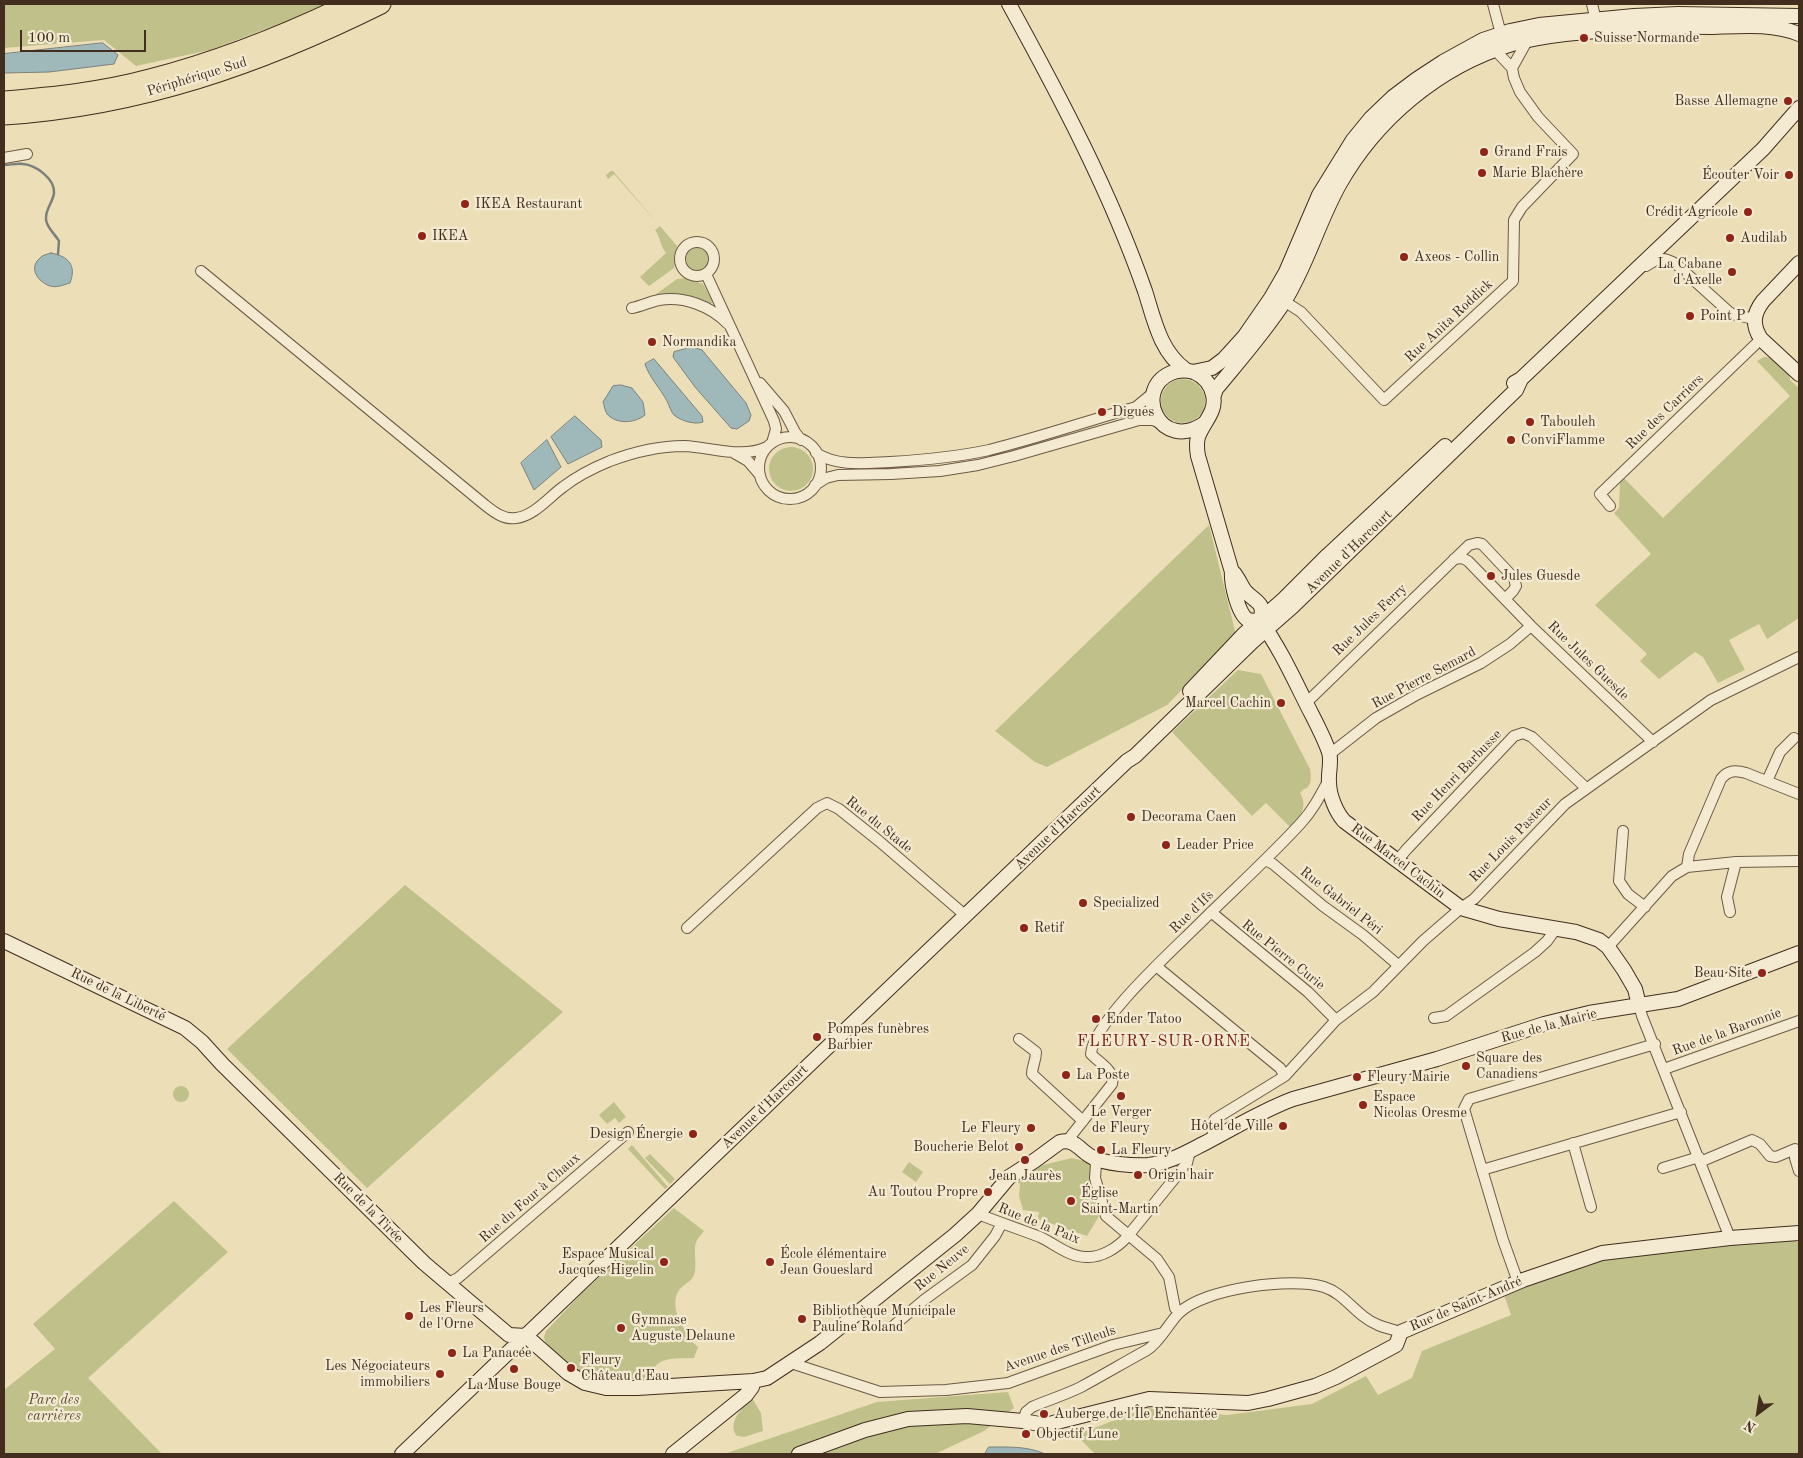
<!DOCTYPE html>
<meta charset="utf-8">
<style>
body{margin:0}
#map{position:relative;width:1803px;height:1458px;overflow:hidden;background:#ecdfb8;font-family:"Old Standard TT",serif}
canvas{display:block}
.frame{position:absolute;inset:0;border:5px solid #422d1f;pointer-events:none}
.north{position:absolute;left:1733px;top:1388px;width:50px;height:50px;-webkit-text-stroke:4px #f3ead1;paint-order:stroke;rotate:211deg;font-size:14px;font-weight:700;line-height:20px;text-align:center;color:#422d1f}
.north::after{content:'';display:block;margin:auto;width:18px;height:22px;background:#422d1f;clip-path:polygon(50% 0,100% 100%,50% 72%,0 100%)}
.scale{position:absolute;left:20px;top:30px;width:126px;height:22px;box-sizing:border-box;border:2px solid #422d1f;border-top:0;padding-left:6px;font-size:15px;line-height:18px;white-space:nowrap;color:#422d1f;-webkit-text-stroke:4px #f3ead1;paint-order:stroke}
</style>
<div id="map">
<canvas width="1803" height="1458"></canvas>
<div class="frame"></div>
<div class="north">N</div>
<div class="scale">100 m</div>
</div>
<script>
const c = document.querySelector('canvas').getContext('2d');
c.lineJoin = 'round';
function fill(path, color) {
  c.fillStyle = color;
  c.fill(path, 'evenodd');
}
function stroke(path, color, width, dash) {
  c.strokeStyle = color;
  c.lineWidth = width;
  c.lineCap = dash ? 'butt' : 'round';
  c.setLineDash(dash || []);
  c.stroke(path);
}
function drawText(font, color, halo, rows, align = 'center') {
  c.font = font + ' "Old Standard TT",serif';
  c.lineWidth = 4.5;
  c.setLineDash([]);
  c.textBaseline = 'middle';
  c.strokeStyle = halo;
  c.fillStyle = color;
  for (const [text, x, y, turn = 0] of rows) {
    c.save();
    c.translate(x, y);
    c.rotate((+turn || 0) * Math.PI / 180);
    c.textAlign = isNaN(turn) ? turn : align;
    if (halo) c.strokeText(text, 0, 0);
    c.fillText(text, 0, 0);
    c.restore();
  }
}
fill(new Path2D(`
 M4,4h320l-24,12 -90,34 -74,16 -32,-26 -100,8z
 M611,171h2l64,75 -3,22 -25,18 -9,-9 26,-24c-6,-7 -5,-15 -11,-23l5,-4 -46,-52 -6,5 -2,-4z
 M686 259a12 12 0 1 1 24 0a12 12 0 1 1-24 0Z
 M685,278l18,6 10,18 -4,3 -57,-8 25,-18z
 M1764,357l8,1 17,17 1,5 9,8v230l-32,21 -8,-15 -30,16 16,30 -27,13 -15,-26 -8,-5 -36,27 -19,-18 7,-7 -52,-49 56,-51 -37,-41 5,-5 1,-27 4,-3 39,40 127,-122 -33,-35z
 M1161 401a22 22 0 1 1 44 0a22 22 0 1 1-44 0Z
 M769 469a22 22 0 1 1 44 0a22 22 0 1 1-44 0Z
 M1209,525l27,110 -69,70 -120,62 -12,-5 -40,-31z
 M1238,670l23,4 49,95c1,7 2,14 -3,19l-3,1 -4,4c9,15 -1,24 -10,34l-24,-24 -14,13 -80,-84z
 M405,885l158,127 -196,176 -140,-139z
 M173 1094a8 8 0 1 1 16 0a8 8 0 1 1-16 0Z
 M614,1102l12,15 -7,6 -4,-5 -8,6 -8,-9z
 M632,1145l36,42 -3,2 -37,-40z
 M650,1154l25,25 -5,5 -25,-26z
 M1072,1158l17,4 12,48 -2,6 -12,20 -49,-17 1,-7 -16,-2 -4,-14 1,-12 -3,-2 3,-3 23,-14z
 M909,1162l14,10 -7,10 -14,-10z
 M174,1201l54,51 -140,126 74,76h-158v-64l51,-41 -22,-25z
 M674,1208l30,23c-2,3 -5,6 -7,9 -5,9 1,24 -3,35 -3,7 -10,9 -14,14 -12,14 1,40 13,50l-2,2 7,6 -4,11c-20,1 -39,-3 -45,21h9v4c-15,1 -32,4 -47,2 -23,-4 -62,-24 -67,-48l2,-6 34,-36z
 M1795,1233l1,9h3v212h-704l-19,-19 70,-27 81,7 85,-11 54,-28 12,19 34,-17 10,-27 89,-36 -9,-26 100,-36z
 M1008,1392l6,16 -30,23 -49,23h-211l153,-52z
 M752,1398l9,15 2,18 -19,6 -7,-1c-11,-12 6,-30 15,-38z`), '#bfc08a');
const water = new Path2D(`
 M103,43l15,12 -4,9 -65,8 -45,1v-19z
 M51,253c17,3 26,12 19,30 -7,2 -13,5 -20,3 -12,-4 -22,-18 -10,-28 2,-3 8,-4 11,-5z
 M693,347l9,3 44,53 5,12 -2,6 -12,8 -6,-1 -36,-41 -22,-30 1,-5z
 M654,359l48,57 1,6c-8,3 -22,-1 -29,-7 -3,-3 -5,-10 -7,-14 -7,-13 -18,-24 -22,-37z
 M621,385l11,3 11,14 2,13c-10,8 -28,10 -38,-1 -2,-3 -3,-9 -4,-12l10,-16z
 M575,416l26,24 1,7 -34,17 -17,-27z
 M547,440l14,27 -27,23 -13,-27z
 M989,1447c19,0 39,-1 56,7h-60z`);
fill(water, '#9fb9bb');
stroke(water, '#7a817d', 1);
stroke(new Path2D(`
 M4,165c6,0 13,-2 19,-1 13,1 32,15 31,29 -1,9 -9,17 -8,26 0,8 9,15 13,22l-1,13`), '#7a817d', 2.5);
const street = new Path2D(`
 M1493,4l8,30
 M1592,4l5,21
 M1512,68l15,-27
 M4,158l23,-4
 M680 259a17 17 0 1 1 34 0a17 17 0 1 1-34 0Z
 M1646,266c12,-8 17,-10 30,-2l52,47 4,3 22,5
 M201,271l284,234c9,7 19,15 31,13 18,-2 33,-21 47,-31 14,-11 30,-19 47,-26 24,-9 48,-15 74,-15 27,1 57,13 83,1
 M706,274l68,147 2,8 -4,14
 M1284,301l17,11 83,88 129,-119 1,-61 8,-13 51,-53 -35,-37 -18,-25 -6,-14 -2,-10 -17,-18
 M632,308c10,-2 17,-6 27,-8 25,-4 52,6 69,24
 M760,383l24,28 11,21 6,8
 M759 468a31 31 0 1 1 62 0a31 31 0 1 1-62 0Z
 M734,453l14,8 12,14
 M816,453c22,14 49,10 74,9 33,-2 67,-5 99,-12 49,-12 98,-29 147,-43l17,-14
 M815,485l11,-7 12,-3 53,-1 49,-3 38,-6 36,-9 125,-36h14l9,4
 M1610,506l-10,-12 161,-155
 M1454,559l8,-1 6,3 63,65 122,116
 M1306,703l163,-158 8,-2 5,1 32,34 2,8 -3,5 -8,8
 M1330,754l46,-36 42,-24 63,-31 29,-19 21,-18
 M1767,781l13,-29 14,-14
 M1623,831l-4,50 9,13 17,13
 M1265,860l8,4 50,42 40,29 35,30
 M1397,861l9,-11 108,-114 9,-3 9,4 54,51
 M1687,867l2,-13 32,-75c7,-9 15,-9 25,-6l53,21
 M1211,912l97,80 28,28
 M1730,912l-3,-15 9,-35
 M687,928l130,-120 10,-5 12,6 40,32 87,75
 M1608,947l64,-71 15,-9 49,-5 63,-1
 M1156,966l124,102 5,8
 M1639,1005l3,11 88,222
 M1434,1018l12,-2 89,-64 12,-11 8,-11
 M1019,1039l17,13c0,9 -4,14 -4,22l51,47
 M1664,1069l135,-48
 M1215,1138l-4,-11 4,-8 70,-43 51,-56 37,-28 50,-51 38,-33 13,-9 91,-95 146,-104 88,-43
 M1067,1141l45,-57c3,-14 -13,-21 -21,-30 2,-32 81,-103 105,-127 35,-35 72,-68 105,-104 12,-13 19,-27 27,-42
 M1573,1143l18,64
 M1092,1157l4,7 -1,14 11,38 51,43 12,18 6,31 5,4
 M1700,1162l52,-22 8,4 10,12 6,1 19,-8v9l4,13
 M1663,1168l36,-11
 M1482,1170l199,-58
 M978,1214c20,8 41,15 62,23 15,7 29,20 46,20 15,1 31,-9 41,-20l60,-74 3,-12
 M1518,1282l-15,-42 -39,-131 5,-10 186,-55
 M448,1283l10,-5 170,-146
 M892,1327l32,-27 48,-35 23,-29 7,-13
 M791,1363l89,29 66,-2 62,-7 105,-38 50,-12
 M1023,1421l3,-9 6,-5c16,-7 33,-12 49,-20 22,-12 44,-25 66,-37 13,-8 21,-26 32,-37 25,-25 113,-36 145,-26 16,5 26,19 39,29 12,10 24,12 38,16`);
const secondary = new Path2D(`
 M1009,4c51,93 101,187 136,287 9,28 15,61 41,79
 M1799,263l-36,38c-10,13 -11,24 -2,38l38,35
 M1193,372l19,-4 12,-9 20,-22 27,-39 15,-26 33,-77 34,-55 18,-22 22,-21 24,-18 26,-17 40,-22 27,-9 29,-6 95,-9 44,-2 121,2
 M1514,383l7,-4 242,-230 36,-41
 M1214,395l2,-6c23,-28 48,-56 68,-87 23,-37 34,-79 55,-117 37,-66 100,-119 173,-141 35,-10 84,-13 121,-16 26,-2 53,-1 80,-1 28,-1 60,-4 86,7
 M1205,423c-45,31 -73,-33 -34,-50 7,-3 15,-3 23,-1 9,4 17,12 19,23 4,17 -10,27 -15,42 -2,7 -1,13 0,19l34,116c-1,11 6,42 16,48 4,1 8,1 12,1
 M1234,573c4,5 7,12 11,18 11,12 21,11 15,30
 M1261,622c18,25 31,53 45,81 8,16 17,32 23,49 3,10 -1,20 0,30 0,13 7,30 15,39l117,87 38,11 77,13 23,8 9,7 16,23 11,19 4,16
 M1190,691l54,-57 40,-35 44,-44 117,-109
 M4,941l181,87 17,14 20,22 202,199 85,72 17,1
 M526,1336l42,37 17,10 21,5h31l116,-7 14,-3 53,-35 135,-108 23,-21 31,-37 25,-16 26,-19c15,-4 20,9 32,15 14,7 41,9 56,8 21,-2 39,-13 57,-22 29,-15 58,-33 88,-44l144,-40 107,-35 45,-11 89,-14 121,-46
 M402,1454l725,-693 8,-5 117,-114 40,-35 224,-217 5,-11
 M673,1454l73,-59 6,-8 1,-6
 M799,1454l66,-24 43,-11 59,-3 56,5 22,4 104,-26 99,4 20,-4 47,-13 21,-9 60,-32 5,-13 122,-52 79,-27 128,-15 69,-5`);
const highway = new Path2D(`
 M4,101c49,-4 98,-9 146,-22 69,-18 135,-44 199,-75
 M4,115c136,-9 256,-51 377,-111`);
stroke(street, '#6c5a45', 12);
stroke(secondary, '#422d1f', 16);
stroke(highway, '#422d1f', 21);
stroke(street, '#f3ead1', 10);
stroke(secondary, '#f3ead1', 14);
stroke(highway, '#ecdfb8', 19);
for (const [x, y, r, color] of [
 [1584,38,5,"#8f2418"],
 [1788,101,5,"#8f2418"],
 [1484,152,5,"#8f2418"],
 [1482,173,5,"#8f2418"],
 [1789,175,5,"#8f2418"],
 [465,204,5,"#8f2418"],
 [1748,212,5,"#8f2418"],
 [422,236,5,"#8f2418"],
 [1730,238,5,"#8f2418"],
 [1404,257,5,"#8f2418"],
 [1732,272,5,"#8f2418"],
 [1690,316,5,"#8f2418"],
 [652,342,5,"#8f2418"],
 [1102,412,5,"#8f2418"],
 [1530,422,5,"#8f2418"],
 [1511,440,5,"#8f2418"],
 [1491,576,5,"#8f2418"],
 [1281,703,5,"#8f2418"],
 [1131,817,5,"#8f2418"],
 [1166,845,5,"#8f2418"],
 [1083,903,5,"#8f2418"],
 [1024,928,5,"#8f2418"],
 [1762,973,5,"#8f2418"],
 [1096,1019,5,"#8f2418"],
 [817,1037,5,"#8f2418"],
 [1466,1066,5,"#8f2418"],
 [1066,1075,5,"#8f2418"],
 [1357,1077,5,"#8f2418"],
 [1121,1096,5,"#8f2418"],
 [1363,1105,5,"#8f2418"],
 [1283,1126,5,"#8f2418"],
 [1031,1128,5,"#8f2418"],
 [693,1134,5,"#8f2418"],
 [1019,1147,5,"#8f2418"],
 [1101,1150,5,"#8f2418"],
 [1025,1160,5,"#8f2418"],
 [1138,1175,5,"#8f2418"],
 [988,1192,5,"#8f2418"],
 [1071,1201,5,"#8f2418"],
 [664,1262,5,"#8f2418"],
 [770,1262,5,"#8f2418"],
 [409,1316,5,"#8f2418"],
 [802,1319,5,"#8f2418"],
 [621,1328,5,"#8f2418"],
 [452,1353,5,"#8f2418"],
 [571,1368,5,"#8f2418"],
 [514,1369,5,"#8f2418"],
 [440,1374,5,"#8f2418"],
 [1044,1414,5,"#8f2418"],
 [1026,1434,5,"#8f2418"]
]) {
  const dot = new Path2D();
  dot.arc(x, y, r, 0, 2 * Math.PI);
  c.fillStyle = color;
  c.fill(dot);
  stroke(dot, '#f3ead1', 2);
}
drawText('14px', '#422d1f', '#f3ead1', [
 ["Suisse Normande",1594,38],
 ["Basse Allemagne",1778,101,"right"],
 ["Grand Frais",1494,152],
 ["Marie Blachère",1492,173],
 ["Écouter Voir",1779,175,"right"],
 ["IKEA Restaurant",475,204],
 ["Crédit Agricole",1738,212,"right"],
 ["IKEA",432,236],
 ["Audilab",1740,238],
 ["Axeos - Collin",1414,257],
 ["La Cabane",1722,264,"right"],
 ["d'Axelle",1722,280,"right"],
 ["Point P",1700,316],
 ["Normandika",662,342],
 ["Digues",1112,412],
 ["Tabouleh",1540,422],
 ["ConviFlamme",1521,440],
 ["Jules Guesde",1501,576],
 ["Marcel Cachin",1271,703,"right"],
 ["Decorama Caen",1141,817],
 ["Leader Price",1176,845],
 ["Specialized",1093,903],
 ["Retif",1034,928],
 ["Beau Site",1752,973,"right"],
 ["Ender Tatoo",1106,1019],
 ["Pompes funèbres",827,1029],
 ["Barbier",827,1045],
 ["Square des",1476,1058],
 ["Canadiens",1476,1074],
 ["La Poste",1076,1075],
 ["Fleury Mairie",1367,1077],
 ["Espace",1373,1097],
 ["Nicolas Oresme",1373,1113],
 ["Le Verger",1121,1112,"center"],
 ["de Fleury",1121,1128,"center"],
 ["Hôtel de Ville",1273,1126,"right"],
 ["Le Fleury",1021,1128,"right"],
 ["Design Énergie",683,1134,"right"],
 ["Boucherie Belot",1009,1147,"right"],
 ["La Fleury",1111,1150],
 ["Origin'hair",1148,1175],
 ["Jean Jaurès",1025,1176,"center"],
 ["Au Toutou Propre",978,1192,"right"],
 ["Église",1081,1193],
 ["Saint-Martin",1081,1209],
 ["Espace Musical",654,1254,"right"],
 ["Jacques Higelin",654,1270,"right"],
 ["École élémentaire",780,1254],
 ["Jean Goueslard",780,1270],
 ["Les Fleurs",419,1308],
 ["de l'Orne",419,1324],
 ["Bibliothèque Municipale",812,1311],
 ["Pauline Roland",812,1327],
 ["Gymnase",631,1320],
 ["Auguste Delaune",631,1336],
 ["La Panacée",462,1353],
 ["Fleury",581,1360],
 ["Château d'Eau",581,1376],
 ["Les Négociateurs",430,1366,"right"],
 ["immobiliers",430,1382,"right"],
 ["La Muse Bouge",514,1385,"center"],
 ["Auberge de l'Île Enchantée",1054,1414],
 ["Objectif Lune",1036,1434]
], 'left');
drawText('14px', '#422d1f', '#f3ead1', [
 ["Périphérique Sud",197,77,-17],
 ["Rue Anita Roddick",1449,321,-43],
 ["Rue des Carriers",1665,412,-44],
 ["Avenue d'Harcourt",1349,552,-44],
 ["Rue Jules Ferry",1370,620,-44],
 ["Rue Jules Guesde",1588,661,44],
 ["Rue Pierre Semard",1424,678,-28],
 ["Rue Henri Barbusse",1457,776,-46],
 ["Rue du Stade",879,825,39],
 ["Avenue d'Harcourt",1058,828,-44],
 ["Rue Louis Pasteur",1511,840,-46],
 ["Rue Marcel Cachin",1398,861,37],
 ["Rue Gabriel Péri",1341,901,38],
 ["Rue d'Ifs",1192,912,-44],
 ["Rue Pierre Curie",1283,955,39],
 ["Rue de la Liberté",118,995,26],
 ["Rue de la Mairie",1549,1026,-15],
 ["Rue de la Baronnie",1727,1032,-20],
 ["Avenue d'Harcourt",765,1107,-44],
 ["Rue du Four à Chaux",530,1198,-41],
 ["Rue de la Tirée",368,1208,45],
 ["Rue de la Paix",1039,1224,22],
 ["Rue Neuve",942,1268,-39],
 ["Rue de Saint-André",1466,1304,-23],
 ["Avenue des Tilleuls",1060,1349,-19]
]);
drawText('italic 14px', '#5b4a34', '#f3ead1', [
 ["Parc des",54,1400],
 ["carrières",54,1416]
]);
c.letterSpacing = '1px';
drawText('16px', '#7a1f14', '#f3ead1', [
 ["FLEURY-SUR-ORNE",1164,1042]
]);
c.letterSpacing = '0px';
</script>
